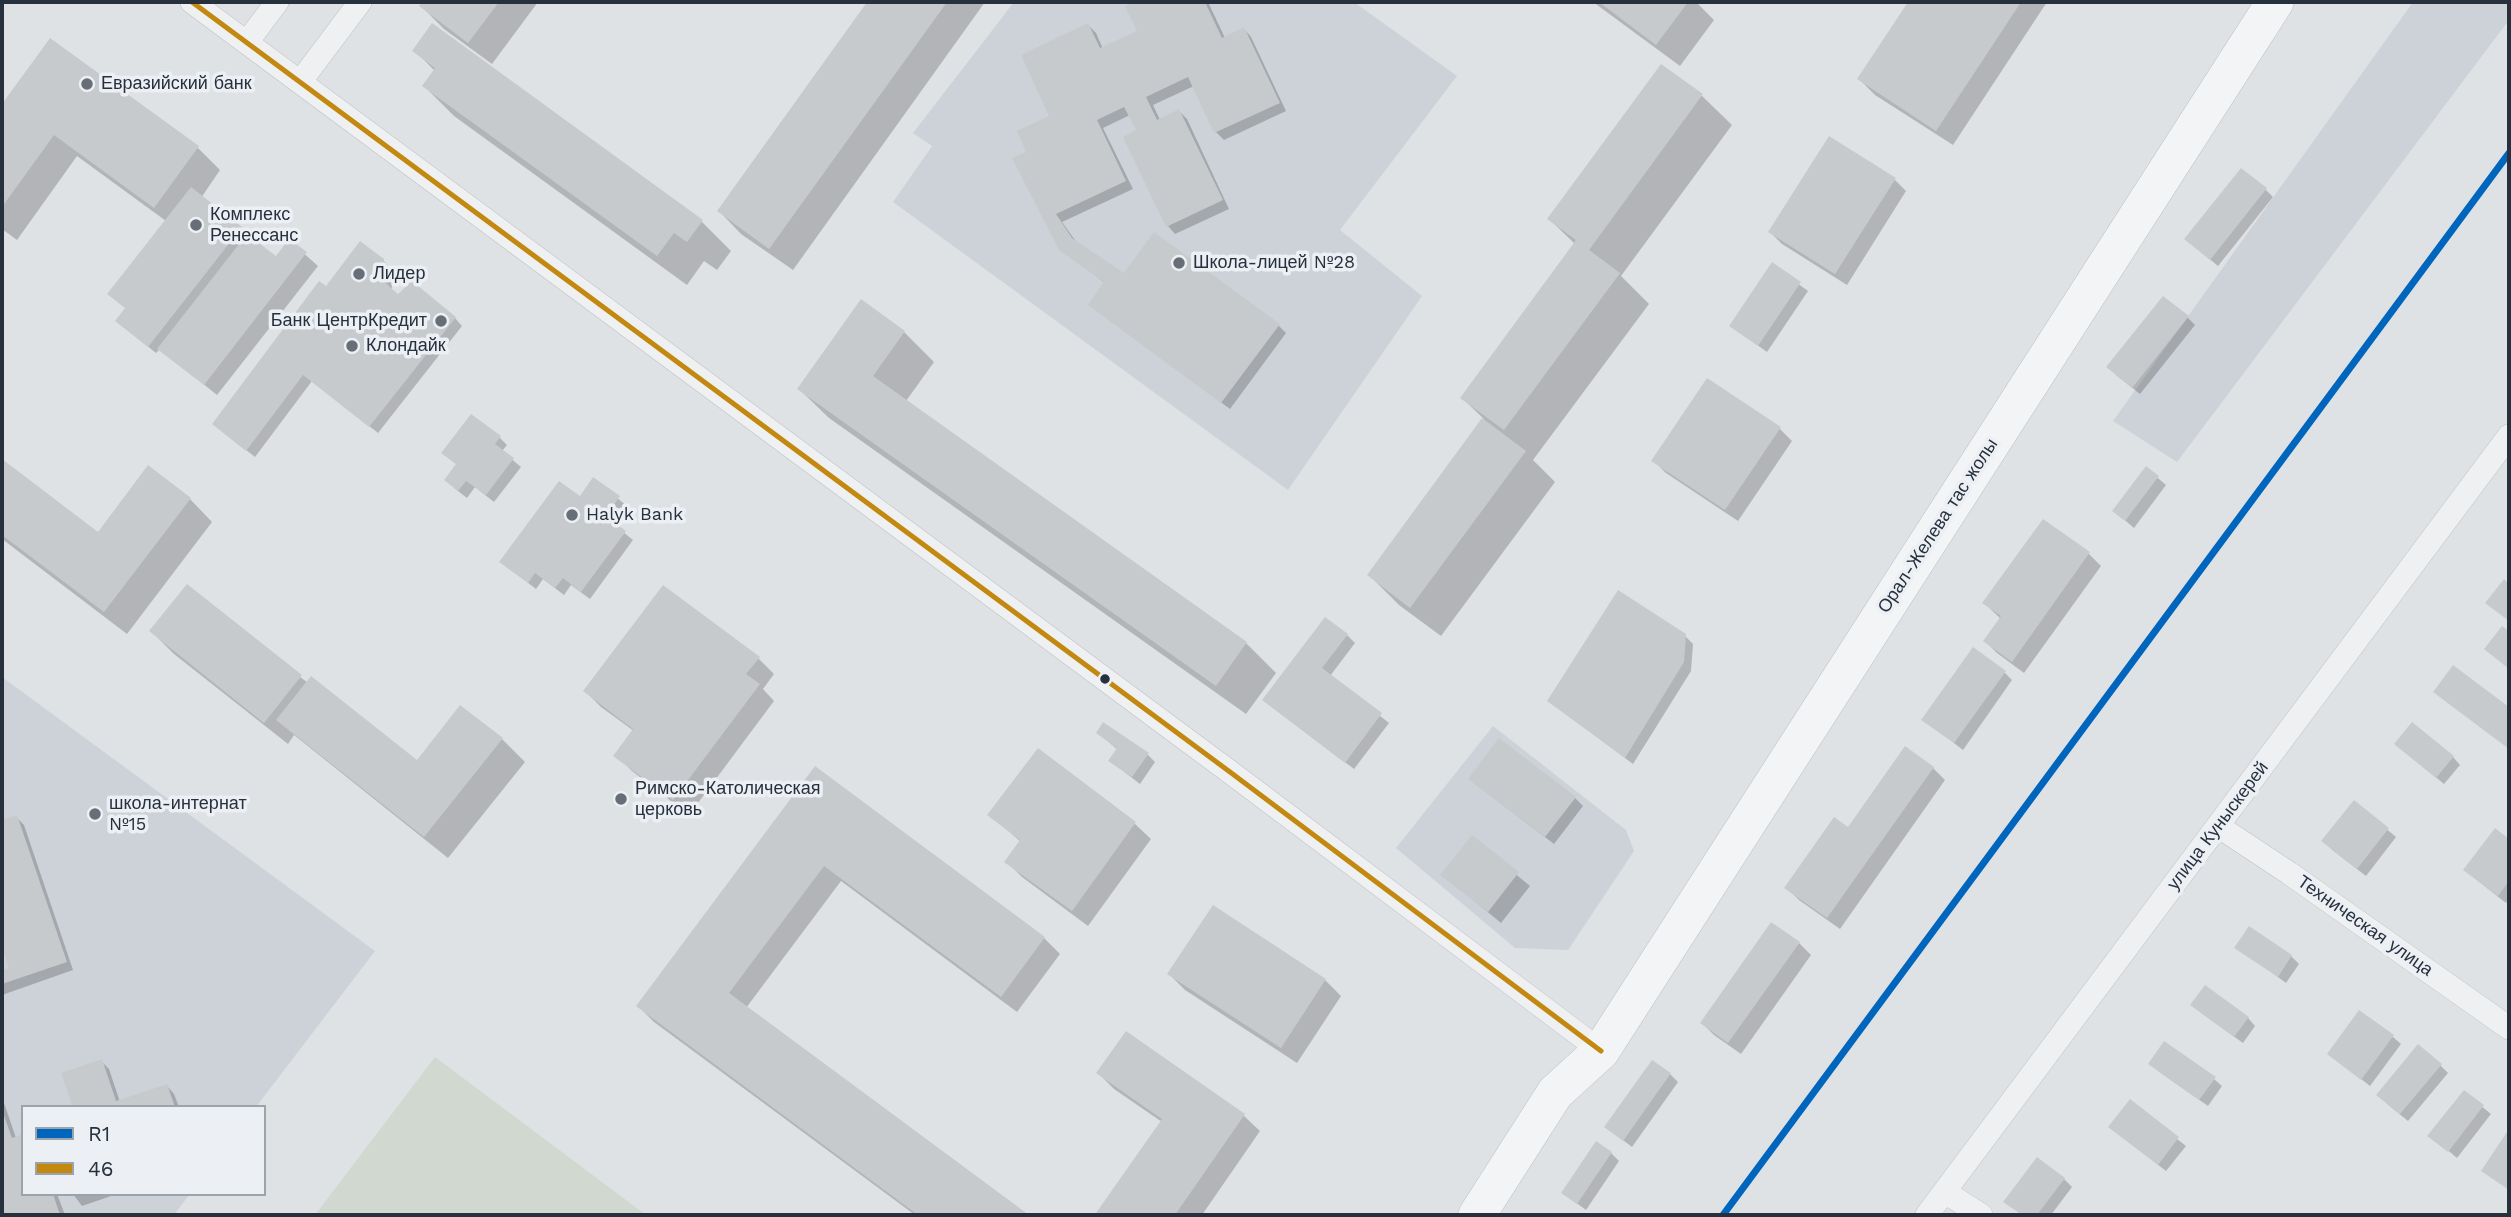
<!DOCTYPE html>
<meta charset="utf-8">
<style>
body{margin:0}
#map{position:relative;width:2511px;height:1217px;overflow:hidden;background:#dfe2e5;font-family:"Work Sans",sans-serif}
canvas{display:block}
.frame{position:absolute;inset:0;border:4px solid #27303d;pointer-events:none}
.legend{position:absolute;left:21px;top:1105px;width:245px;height:91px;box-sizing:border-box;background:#ecf0f4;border:2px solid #9da3ab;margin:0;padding:9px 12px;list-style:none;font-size:21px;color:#27303d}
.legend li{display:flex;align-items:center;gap:14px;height:35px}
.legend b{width:35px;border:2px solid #9da3ab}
</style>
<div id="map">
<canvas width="2511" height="1217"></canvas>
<div class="frame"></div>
<ul class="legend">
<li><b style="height:9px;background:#0065bd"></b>R1</li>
<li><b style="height:9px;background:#c3880f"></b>46</li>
</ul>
</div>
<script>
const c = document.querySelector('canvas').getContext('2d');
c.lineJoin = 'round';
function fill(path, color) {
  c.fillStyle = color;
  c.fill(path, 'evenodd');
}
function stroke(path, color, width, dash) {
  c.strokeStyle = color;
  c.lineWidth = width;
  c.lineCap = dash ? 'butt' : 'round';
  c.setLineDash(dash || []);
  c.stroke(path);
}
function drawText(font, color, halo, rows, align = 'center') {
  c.font = font + ' "Work Sans",sans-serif';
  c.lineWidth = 7;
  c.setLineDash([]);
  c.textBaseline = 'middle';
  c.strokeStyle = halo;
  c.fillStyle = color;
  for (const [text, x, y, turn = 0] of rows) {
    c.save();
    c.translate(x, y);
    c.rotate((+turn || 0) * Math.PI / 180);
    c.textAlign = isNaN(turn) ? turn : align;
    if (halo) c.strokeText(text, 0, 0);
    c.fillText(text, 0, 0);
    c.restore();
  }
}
fill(new Path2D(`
 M1014,2h340l103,74 -117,154 82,66 -134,194 -395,-288 39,-56 -19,-13z
 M2413,2h96v18l-332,442 -64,-41z
 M2,677l373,274 -119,156h-233v87h167l-16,21h-172z
 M1493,726l133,104 8,21 -66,99 -53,-2 -119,-100z`), '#cdd2d8');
fill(new Path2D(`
 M435,1057l211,158h-331z`), '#d0d8d0');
fill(new Path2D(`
 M424,2h114l-46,62 -48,-35 -23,-23z
 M869,2h116l-192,268 -52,-36 -22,-23z
 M1138,2h70l17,36 19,-9 7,8 35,74 -62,29 -8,-8 -22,-46 -41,19 7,15 19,-9 8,8 42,90 -54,25 -7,-8 -42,-89 12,-6 -8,-16 -27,13 30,61 -71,33 15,21 48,32 153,50 8,8 -56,76 -140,-104 15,-22 -44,-34 -32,-96 23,-36 36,-92 8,8 7,16 36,-17 -12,-25z
 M1593,2h103l18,18 -34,46z
 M1910,2h137l-94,143 -78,-50 -16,-16z
 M50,41l148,107 22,22 -19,28 75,60 14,-17 28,25 -101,129 -57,-46 -4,4 -31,-25 1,-19 40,-88 -89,-65 -60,84 -15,-11v-122z
 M415,51l286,170 30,30 -14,19 -13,-9 -17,24 -233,-169 -30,-30 11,-15z
 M1662,66l40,30 30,29 -111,151 28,28 -116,156 22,22 -114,154 -42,-31 -30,-30 115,-156 -22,-21 113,-154 -26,-25z
 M1894,179l12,12 -59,94 -65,-41 -12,-12z
 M2265,189l8,8 -55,69 -23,-19z
 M383,260l8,9 1,21 6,6 57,22 7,8 -84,107 -66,-52 -57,76 -33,-26 104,-142z
 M1772,265l36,26 -41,61 -36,-26z
 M861,302l43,30 30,30 -28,39 340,242 30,30 -30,41 -417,-296 -30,-29z
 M2187,317l8,8 -55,69 -24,-19z
 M1708,381l72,48 12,12 -54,80 -72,-48 -12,-12z
 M499,437l8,8 -5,6 19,16 -27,35 -19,-15 -8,11 -13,-10 4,-23 -6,-4z
 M2,461l96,73 92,-35 22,23 -85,112 -125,-95z
 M2146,468l20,17 -32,43 -20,-17z
 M594,479l33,27 -14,18 20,16 -43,59 -19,-14 -7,10 -21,-16 -7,10 -35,-27 79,-64z
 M2043,521l46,33 12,12 -77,107 -27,-20 -12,-12 16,-22 -17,-16z
 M151,631l149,46 117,85 44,-55 41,32 23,23 -77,96 -154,-123 -6,9 -114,-90z
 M1347,635l8,8 -25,33 59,47 -35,46 -82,-62z
 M1685,636l8,8 -2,27 -58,93 -84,-63z
 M758,658l16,16 -11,15 11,12 -85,114 -57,-44 -16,-16 18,-24 -33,-24 -16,-16z
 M2004,672l8,8 -49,70 -39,-30z
 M1098,733l49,21 8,8 -15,22 -30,-23 8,-11z
 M1039,750l96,74 16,15 -63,87 -66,-49 -16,-16 15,-19 -31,-27z
 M2404,751l49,6 7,8 -16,19z
 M815,768l229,170 16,16 -43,58 -176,-131 -95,127 280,207h-111l-261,-193 -16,-16z
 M1933,768l12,12 -105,149 -41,-29 -12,-12 62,-58z
 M1478,786l97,12 8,8 -29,38z
 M2354,802l42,35 -30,39 -35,-27z
 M16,817l8,8 49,145 -71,25v-23l9,-3 -9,-28v-119z
 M2495,830l14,11v58l-3,4 -33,-26z
 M1472,838l58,48 -29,37 -58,-48z
 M1213,907l112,73 16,16 -44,67 -112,-73 -16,-16z
 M1772,924l27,19 12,12 -70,99 -27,-19 -12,-12z
 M2237,947l54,9 8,8 -13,19z
 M2200,1012l48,6 7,8 -12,17z
 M1126,1034l118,82 16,15 -58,84h-101l-3,-2 64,-91 -48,-33 -16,-16z
 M2393,1037l8,7 -31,42 -41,-32z
 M101,1061l8,8 11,33 47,-16 7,8 5,13h-105z
 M2440,1065l8,8 -40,48 -22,-18z
 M2158,1071l56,8 8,7 -14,20z
 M1670,1074l8,8 -46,65 -26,-20z
 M2464,1092l27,22 -34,44 -21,-18z
 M2,1097l14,41 7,56h34l8,21h-63z
 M2130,1102l56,44 -20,25 -56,-44z
 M1611,1153l8,8 -33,49 -23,-17z
 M2064,1179l8,8 -21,28h-29l-16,-14z
 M73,1194h44l-35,12z`), '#0003');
fill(new Path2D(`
 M422,2h77l-31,41 -49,-37z
 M867,2h80l-178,247 -52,-38z
 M1134,2h71l17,36 22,-11 36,76 -66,30 -26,-56 -42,20 11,23 22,-11 44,91 -57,27 -43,-90 13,-7 -12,-23 -27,13 29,61 -70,33 16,24 52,35 30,-41 126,92 -59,79 -133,-98 16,-23 -45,-32 -47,-92 14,-6 -9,-21 32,-15 -28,-61 67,-32 12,25 37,-17 -12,-25z
 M1599,2h89l-32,43z
 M1908,2h113l-85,129 -79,-52z
 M432,23l271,197 -16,22 -13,-9 -17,23 -235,-170 13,-18 -23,-17z
 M50,38l149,108 -45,62 -100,-73 -52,72v-103z
 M1661,64l42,30 -114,156 31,23 -116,157 -44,-32 116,-158 -29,-21z
 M1829,136l67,42 -61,96 -67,-42z
 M2241,168l26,20 -57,72 -26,-21z
 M191,187l51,40 -94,120 -33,-26 10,-13 -18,-14z
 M247,234l29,22 13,-17 18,13 -103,133 -47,-36z
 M360,241l24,18v23l14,12 14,-13 44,36 -87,110 -66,-52 -57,76 -34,-27 107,-143 7,5z
 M1772,262l29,20 -43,64 -29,-20z
 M2163,296l26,20 -57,72 -26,-21z
 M861,299l44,32 -32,45 374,266 -31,44 -419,-297z
 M1707,378l74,49 -56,83 -74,-49z
 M471,414l30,22 -6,8 19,14 -28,37 -20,-14 -8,10 -14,-11 12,-16 -15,-11z
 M1482,418l44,33 -116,157 -43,-33z
 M2,459l96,73 50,-67 43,33 -87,114 -102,-77z
 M2146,466l13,10 -34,45 -13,-10z
 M593,477l27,19 -14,20 20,15 -45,61 -18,-14 -8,10 -20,-15 -7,10 -29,-21 60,-81 21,15z
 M2043,519l47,33 -78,110 -29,-21 18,-25 -19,-13z
 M2504,579l5,5v37l-24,-18z
 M187,584l115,91 -38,48 -115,-92z
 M663,585l97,72 -14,17 14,10 -87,116 -60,-44 20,-27 -50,-38z
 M1618,590l68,44 -2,28 -59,96 -78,-57z
 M1325,617l23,17 -26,34 60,45 -37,50 -83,-63z
 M2502,626l7,5v38l-25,-20z
 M1973,647l33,24 -52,72 -33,-23z
 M2453,665l56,42v42l-76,-57z
 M311,676l106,84 43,-55 43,33 -79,99 -148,-117z
 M1103,722l46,31 -17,24 -24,-16 9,-13 -21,-15z
 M2412,722l42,34 -18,22 -42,-34z
 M1499,738l77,59 -31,40 -77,-58z
 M1905,746l29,21 -107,151 -43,-30 50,-71 14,10z
 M1038,748l98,74 -64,89 -68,-49 16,-22 -33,-25z
 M815,766l230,171 -44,60 -177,-131 -95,127 300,222h-111l-282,-209z
 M2354,800l35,28 -32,41 -36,-28z
 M17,815l50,147 -65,22v-14l7,-2 -7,-21v-127z
 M2495,828l14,11v42l-11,15 -35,-26z
 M1472,835l47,37 -31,40 -48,-37z
 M1213,905l113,74 -45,69 -114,-74z
 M1771,922l29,20 -72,101 -28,-20z
 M2249,926l43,29 -14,22 -44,-29z
 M2205,985l44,32 -15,20 -44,-32z
 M2359,1010l35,25 -33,45 -34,-26z
 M1126,1031l119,83 -70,101h-75l-4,-2 66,-94 -66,-46z
 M2164,1041l52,36 -17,23 -51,-36z
 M2418,1044l24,20 -42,50 -24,-19z
 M102,1059l14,42 51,-17 8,23h-102l-12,-34z
 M1652,1060l19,13 -48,68 -19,-14z
 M2464,1090l20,15 -36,47 -21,-16z
 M2130,1099l49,38 -21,28 -50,-38z
 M2,1110l10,28 11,-4v60h30l7,21h-58z
 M2509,1129v61l-28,-19z
 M1596,1141l16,11 -35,52 -16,-11z
 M2037,1157l28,21 -28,37h-15l-19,-13z`), '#c7cacd');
const minor = new Path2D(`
 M192,2l1038,770 371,279
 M247,42l30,-40
 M300,82l60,-80
 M2218,826l71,47 220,155
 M1945,1192l36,23
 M1927,1215l582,-779`);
const primary = new Path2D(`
 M1477,1215l78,-122 46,-42 674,-1049`);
stroke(minor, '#bec0c3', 24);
stroke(primary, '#bcbfc2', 38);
stroke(minor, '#eff0f1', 23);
stroke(primary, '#f3f4f5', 37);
stroke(new Path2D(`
 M192,2l1038,770 371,279`), '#c3880f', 5);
stroke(new Path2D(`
 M1723,1215l786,-1062`), '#0065bd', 7);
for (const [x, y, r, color] of [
 [87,84,7,"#676e78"],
 [196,225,7,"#676e78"],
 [1179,263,7,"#676e78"],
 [359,274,7,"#676e78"],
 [441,321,7,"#676e78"],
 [352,346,7,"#676e78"],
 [572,515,7,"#676e78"],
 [1105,679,6,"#27303d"],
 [621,799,7,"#676e78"],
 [95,814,7,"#676e78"]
]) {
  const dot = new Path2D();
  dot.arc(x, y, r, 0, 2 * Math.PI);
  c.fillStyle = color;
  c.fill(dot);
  stroke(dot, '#ecf0f4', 2.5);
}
drawText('18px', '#27303d', '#ecf0f4', [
 ["Евразийский банк",101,84],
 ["Комплекс",210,215],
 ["Ренессанс",210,236],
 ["Школа-лицей №28",1193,263],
 ["Лидер",373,274],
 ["Банк ЦентрКредит",427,321,"right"],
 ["Клондайк",366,346],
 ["Halyk Bank",586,515],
 ["Римско-Католическая",635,789],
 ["церковь",635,810],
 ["школа-интернат",109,804],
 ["№15",109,825]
], 'left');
drawText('18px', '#27303d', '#ecf0f4', [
 ["Орал-Желева тас жолы",1938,526,-57],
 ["улица Куныскерей",2218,826,-53],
 ["Техническая улица",2365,926,35]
]);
</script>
